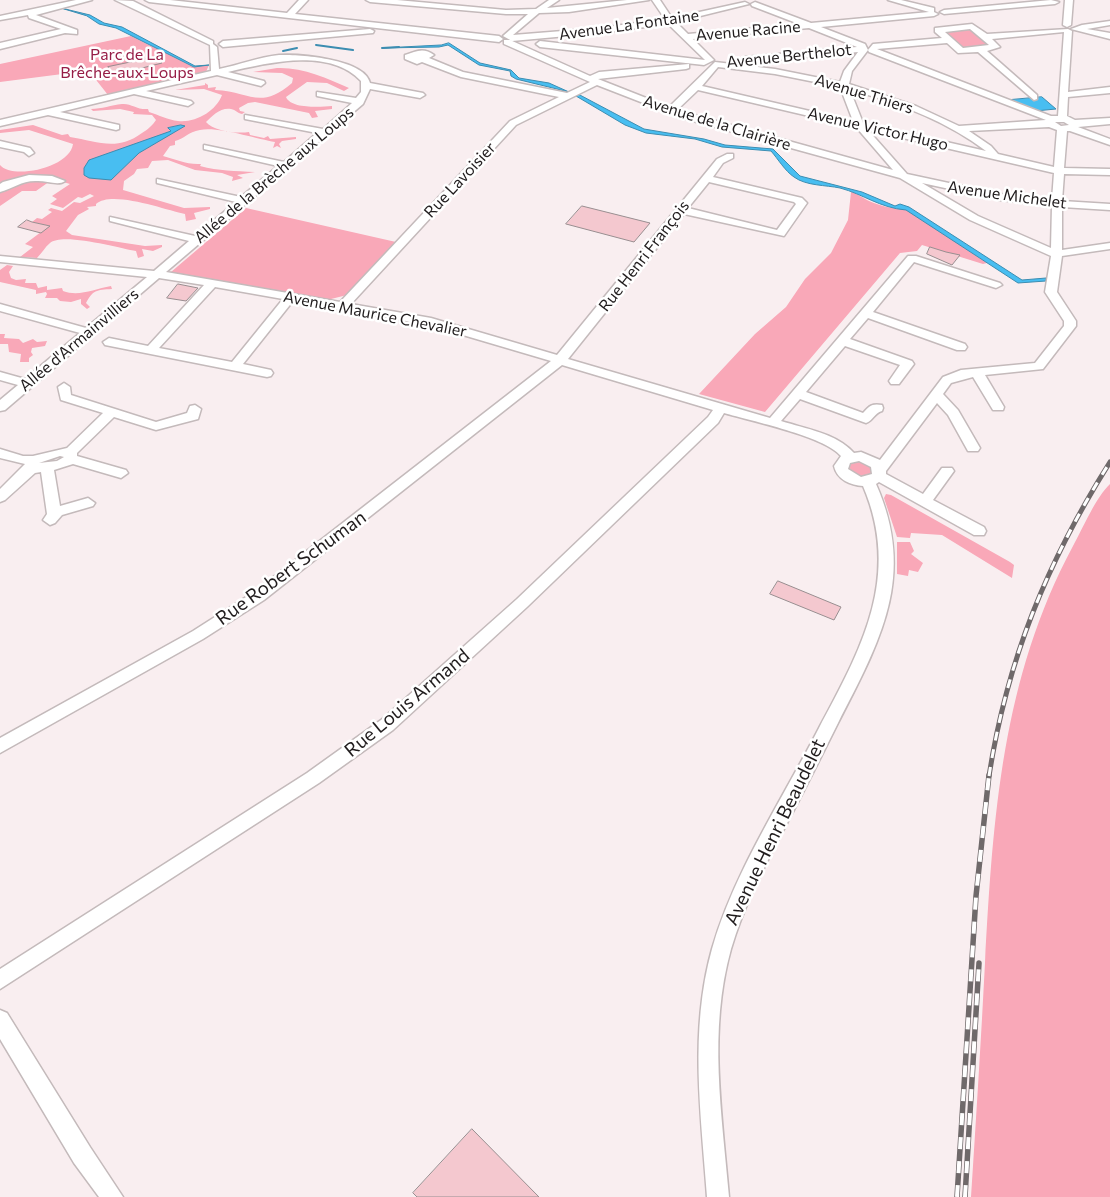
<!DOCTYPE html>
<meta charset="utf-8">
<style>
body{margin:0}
canvas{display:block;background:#f9eef0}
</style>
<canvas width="1110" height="1197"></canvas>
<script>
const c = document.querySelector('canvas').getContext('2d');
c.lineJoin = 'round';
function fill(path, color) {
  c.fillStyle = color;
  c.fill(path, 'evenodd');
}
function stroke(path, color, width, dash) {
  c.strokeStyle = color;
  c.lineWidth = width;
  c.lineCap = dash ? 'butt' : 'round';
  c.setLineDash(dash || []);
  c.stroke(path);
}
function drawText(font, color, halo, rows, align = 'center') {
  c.font = font + ' Commissioner,sans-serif';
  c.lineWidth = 5;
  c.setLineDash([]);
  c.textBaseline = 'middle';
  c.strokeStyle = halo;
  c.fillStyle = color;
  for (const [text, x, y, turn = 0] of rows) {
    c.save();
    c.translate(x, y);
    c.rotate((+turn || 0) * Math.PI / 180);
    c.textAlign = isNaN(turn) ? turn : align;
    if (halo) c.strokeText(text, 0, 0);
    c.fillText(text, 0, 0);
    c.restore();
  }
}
fill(new Path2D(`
 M969,26l27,20 -31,5 -27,-22z
 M131,36l63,31 15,-2 -4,9 -97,21 -15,-19 -15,-4 -78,10v-18z
 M277,68c25,-1 50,10 72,20l-5,3 -17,-8 -20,-1 -21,15c5,12 34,10 46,9v3l-17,2 3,6 -6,1 -3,-5 -54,-11 -7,1 -9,5 1,3 5,1 -3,2c-5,-1 -6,-4 -11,-5 -10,-2 -19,7 -25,13 7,9 31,12 43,10l1,3 14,3 4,-2 2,3 26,-2v2l-14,2 -3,3 2,4 -4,-2 -4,2 2,-6c-18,-3 -58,-16 -75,-12 -12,2 -16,9 -25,11v4l-5,1 -7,10c12,3 24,9 38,8l-1,2c19,5 35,5 55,6l-18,3 6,3 -11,3 1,-4 -11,-4 -27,-3 -27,-10 -16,1 -4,7 -11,1 -3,5 -10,7 -1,9 61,18 26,-1v2l-16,4 2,6 -10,2 -1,-7c-20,-4 -73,-24 -89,-10v2l-9,1 2,2 -11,6 -12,16 6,4 73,11 17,-1v2l-9,4 -11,-2 2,7 -6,2 -2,-7c-17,-3 -74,-19 -86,-8 -5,4 -8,10 -13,15l-17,-1 13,-10 -8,-3 24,-18 -17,-4 5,-4 5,1 10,-7 -4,-2 3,-2 11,3 12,-9 6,1 14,-7 -4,-2 -8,4 -4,-1 -15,11 -13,-4 7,-5 -5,-3 18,-12 -17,-5 -17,12h-14l-22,15v-41c12,15 70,3 73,-21l-44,-14 -29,3v-3l33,-5 29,10 6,-1 2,3c27,4 46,15 72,-4 5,-3 11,-8 14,-13l-4,-5 -19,-1 1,-2 -14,-3 -27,2 -2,-2c11,0 20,-4 31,-5 9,-1 15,6 26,5l1,3c10,3 19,8 29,9 18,2 38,-10 44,-26l-18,-6 -29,1 30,-5v-2l3,2v3l8,-1 -1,3c35,1 44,21 77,-7l1,-5 -11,-5 -29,-1z
 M851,192c8,2 11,6 18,9 11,5 24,8 37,8l81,54 -4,1 -61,-19 -5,6 -17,2 -135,159 -66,-18 56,-60 31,-27 19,-28 26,-26 17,-33z
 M246,208l150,34 -49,53 -20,5 -156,-28z
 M7,265l6,1 -4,6 2,6 5,2 10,-1 -1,4h11l2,5 9,-2v4l15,-2 1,3c16,6 31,-2 48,-5l1,3c-16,1 -19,1 -26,14l4,4 -3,2 -6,-5v-5l-10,3 -11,-1 -3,-3h-12l2,-4 -1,-2 -10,2v-4l-36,-8v-12z
 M0,334h5l-1,4 15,1 4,4 10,-4 4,3 10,-1 -2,5 -13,2 -1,4 2,3 -4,3v4h-9l1,-8 -12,-2 -1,-8h-8z
 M859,461l12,4v10l-13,2 -9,-7 2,-8z
 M1110,484v713h-139c5,-78 10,-156 14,-234 8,-146 17,-285 88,-417 10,-18 23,-49 37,-62z
 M886,494l5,1 119,67 4,3 -2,13 -70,-43 -31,-2 -1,5 -13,-1 -13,-39z
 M897,542h13l4,9 -3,3 12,9 -5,9 -9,-2 -1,6 -11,-2z`), '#f9a8b8');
const water = new Path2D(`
 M61,8l29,7 14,8 18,4 73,39 14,-1 -15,2 -78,-39 -17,-4 -12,-8z
 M449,43l31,20 31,7 8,8 30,5 20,9 -53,-13 -5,-3 -1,-5 -31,-6 -31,-20 -9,2 -57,1 59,-3z
 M578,94l66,35 60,10 21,6 48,4 27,27 62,16 33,14 5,-2 9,3 113,73 24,-2v3l-28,2 -112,-73c-26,-2 -43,-16 -66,-22 -14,-3 -34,-2 -46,-11 -9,-6 -16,-18 -23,-26l-49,-4 -27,-8 -49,-6 -21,-8 -49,-29z
 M1042,97l14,12 -21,2 -27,-11z
 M181,125l4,1 -46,27 -28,27 -22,-2 -5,-3v-7l5,-8 82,-29 -3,-3z`);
fill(water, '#48bef1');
stroke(water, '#3c8db1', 1);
stroke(new Path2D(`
 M316,45l37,5
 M382,48l17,-1
 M283,51l14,-3`), '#3c8db1', 2);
const building = new Path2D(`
 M156,57l6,6 -48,12 -6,-8z
 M582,206l68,17 -16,19 -68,-18z
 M27,220l5,2 18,4 -9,7 -23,-6z
 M930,247l16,5 14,3 -8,10 -25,-11z
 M178,284l20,4 -12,13 -19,-3z
 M778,581l63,26 -7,13 -64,-26z
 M472,1129l67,68h-122l-4,-4z`);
fill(building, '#f4c8cf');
stroke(building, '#988e90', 1);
const minor = new Path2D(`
 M76,0h16l-56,15 41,15v4l-12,-1 -65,16v-6l61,-14 -32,-11 -1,-3 -28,5v-4z
 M115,0l18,1 80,40v3l4,3 2,22c20,-4 40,-12 60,-14 21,-1 86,4 91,28l53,10 2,2 -5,3 -50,-9 -7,15 -197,168 174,30 170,-181 49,-24 -98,-20 -39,-15 -5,2 -12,-5v-4c11,-4 19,-8 29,0l-5,3 34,14 104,21 23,-11 -86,-38v-4h6l80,36 9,-4 90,-8v4l-3,1 -88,10 71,28 46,-45 60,7 65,13 4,-11 14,-19 -113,11 -4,-3 4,-3 112,-10 -48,-19 -116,11 21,21 -10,5 -164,-18 -4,-3 4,-3 165,19 -37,-36 -68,9 -88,8 -9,-5 25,-22h-22l-136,-12 -4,-2h31l109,10 30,-1 13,-9h10l-12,8 80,-8h22l-80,12 -30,1 -26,22 87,-7 65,-9 -13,-19h8l12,18 73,-16 4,2 -73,18 12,12 111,-10 -47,-18 -1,-2 4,-2 56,21 118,-11 -41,-12h13l33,8v4l4,2 -4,2 -113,11 44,17 3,6 5,-6 69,-6 -7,-6v-4l37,-4 15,10 81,-5 4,2 -4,61 42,-5v6l-42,4 -1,19 8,4 35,-2v6l-32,3 32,12v6l-40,-14h-3l-3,37 46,1v6l-46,-1 -2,27 48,3v6l-48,-3v43l48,-7v6l-48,7 -5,36 19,29v5l-33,43 -58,6 19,32 -1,3h-10l-20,-33 -22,6 -8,11 15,16 22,38 -2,3h-10l-20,-36 -11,-12 -51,68v3l37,20 19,-26h10l2,3 -21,29 51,27 2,4 -2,4h-10l-95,-53 -3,2c41,92 4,157 -38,239 -18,36 -36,72 -55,108 -20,38 -40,77 -52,118 -23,82 -9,165 -2,248h-22c-6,-83 -18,-166 5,-248 22,-77 70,-149 107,-221 42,-79 83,-151 44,-242 -12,-1 -26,-6 -29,-20l7,-10c-17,-20 -90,-35 -117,-43l-6,10 -191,184 -134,123 -74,53 -319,206v-20l307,-196 74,-53 136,-121 191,-182 5,-7 -151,-45 -298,235 -61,39 -203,114v-15l193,-107 61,-39 297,-231 -122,-36 -136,-24 -50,63 28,6 2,3 -2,3 -4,1 -162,-32 -2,-3 6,-4 39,8 56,-61 -45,-7 -154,132 -5,1v-11l18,-15 -18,-5v-8l25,7 55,-46 -80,-22v-7l86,24 61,-51 -147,-15v-6l154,15 35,-30 -79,-20v-4l85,19 41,-34 -79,-19v-4l84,18 37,-31 -74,-17v-4l80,17 33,-29 -72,-14v-4l78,14 29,-26 -35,-7v-4l39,6 5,-6v-11c-32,-34 -94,-18 -133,-9l36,9 1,2 -4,3 -44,-11 -71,16 45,10 2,2 -5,3 -54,-12 -74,18 59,13v4l-3,1 -68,-15 -48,11v-6l211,-49 -1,-26zM970,29l19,16 -26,3 -18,-16zM1064,32l-6,84h-7l-174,-67 70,-6 11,10 20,-1 56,48 3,-1v-4l-50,-44 13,-4 -8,-8zM868,50l1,2 177,68 -87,6 -43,-20 -67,-22 3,-13zM718,67l57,7 65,13 13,34 -151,-35zM597,85l85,33 218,60 70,42 81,36 -6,36 19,29v5l-29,37 -74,7 -18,7 -63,83 -19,-8 -7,1c-18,-20 -48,-24 -73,-32l19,-22 66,24c7,-2 8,-10 16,-12l1,-3 -1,-3c-10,-2 -13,1 -19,8l-57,-21 39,-46 55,19 -11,16 2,3h8l15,-20 -2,-3 -62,-22 18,-21 89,32h8l2,-3 -2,-3 -92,-32 41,-50 82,26 6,-3 -2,-2 -84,-27h-8l-138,162 -202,-59 116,-145 100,22 23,-33 -5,-5 -89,-21 10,-14 10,-5v-4h-6l-10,5 -160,196 -126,-37 -80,-14 165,-179zM698,90l158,37 37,43 -216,-60zM850,90c47,12 98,32 136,61l-123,-28zM1055,122h9l5,3 -8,1zM1049,127l8,3 -3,37 -56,-13 -7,-8 -22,-15zM868,130l186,43 -2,27 -52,-6 -93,-20zM709,182l85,20 2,2 -19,26 -89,-22zM922,183l78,17 52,6 -1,42 -73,-32zM215,287l68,12 -51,63 -73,-14zM859,461l12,6 1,7 -11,3 -13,-8 2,-6z
 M145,0h25l117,13 12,-13h9l-13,14 204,22 4,3 -4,3 -350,-40z
 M1051,0l8,2 -4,2 -111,10 -4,-2 4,-2z
 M1065,0h8l-2,25 -4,2 -4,-2z
 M1110,21v4l-23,4 23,4v6l-39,-10 11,-4z
 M370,29l4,2 -1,2 -150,14 -4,-3 4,-3z
 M0,141l30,7 4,5 -5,3 -5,-4 -24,-5z
 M29,175l23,1 13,5c-6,5 -18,0 -27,0 -16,-1 -24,7 -38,11v-8l3,-2z
 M64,383l6,4 1,8 85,27 31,-9 3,-7 5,-1 6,4 -3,10 -42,11 -42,-13 -37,36v3l49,14 2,3 -7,5 -48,-14 -19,6 6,36 28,-8 7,5 -2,3 -31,9 -7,8 -5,2 -7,-5 4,-6 -6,-42 -6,1 -30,27 -5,2v-13l25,-25 -25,-6v-9l23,7h10l34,-8 36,-35 -42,-13 -3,-13zM60,456l4,1 -7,4 -18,2z
 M0,1010l7,3 83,134 33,50h-24l-25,-34 -74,-124z`);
stroke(minor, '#c4babb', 3);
fill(minor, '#fff');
const railFar1 = new Path2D(`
 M989,776c18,-116 58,-214 121,-314`);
const rail = new Path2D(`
 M957,1197l19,-301 13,-121
 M965,1197l14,-234`);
stroke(railFar1, '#6f696a', 5);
stroke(rail, '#6f696a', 5.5);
stroke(railFar1, '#fff', 3, [9]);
stroke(rail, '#fff', 4, [12]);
drawText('16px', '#201c1d', '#fff', [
 ["Avenue La Fontaine",629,25,-8],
 ["Avenue Racine",748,31,-5],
 ["Avenue Berthelot",789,56,-6],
 ["Avenue Thiers",864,94,17],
 ["Avenue de la Clairière",717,123,17],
 ["Avenue Victor Hugo",878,129,13],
 ["Allée de la Brèche aux Loups",274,175,-40],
 ["Rue Lavoisier",460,180,-47],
 ["Avenue Michelet",1007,195,8],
 ["Rue Henri François",644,256,-52],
 ["Avenue Maurice Chevalier",375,314,11],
 ["Allée d'Armainvilliers",79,340,-40]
]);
drawText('16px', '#961d46', '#fff', [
 ["Parc de La",127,55],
 ["Brêche-aux-Loups",127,73]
]);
drawText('19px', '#201c1d', '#fff', [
 ["Rue Robert Schuman",291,568,-36],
 ["Rue Louis Armand",407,703,-40],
 ["Avenue Henri Beaudelet",775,832,-64]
]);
</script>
